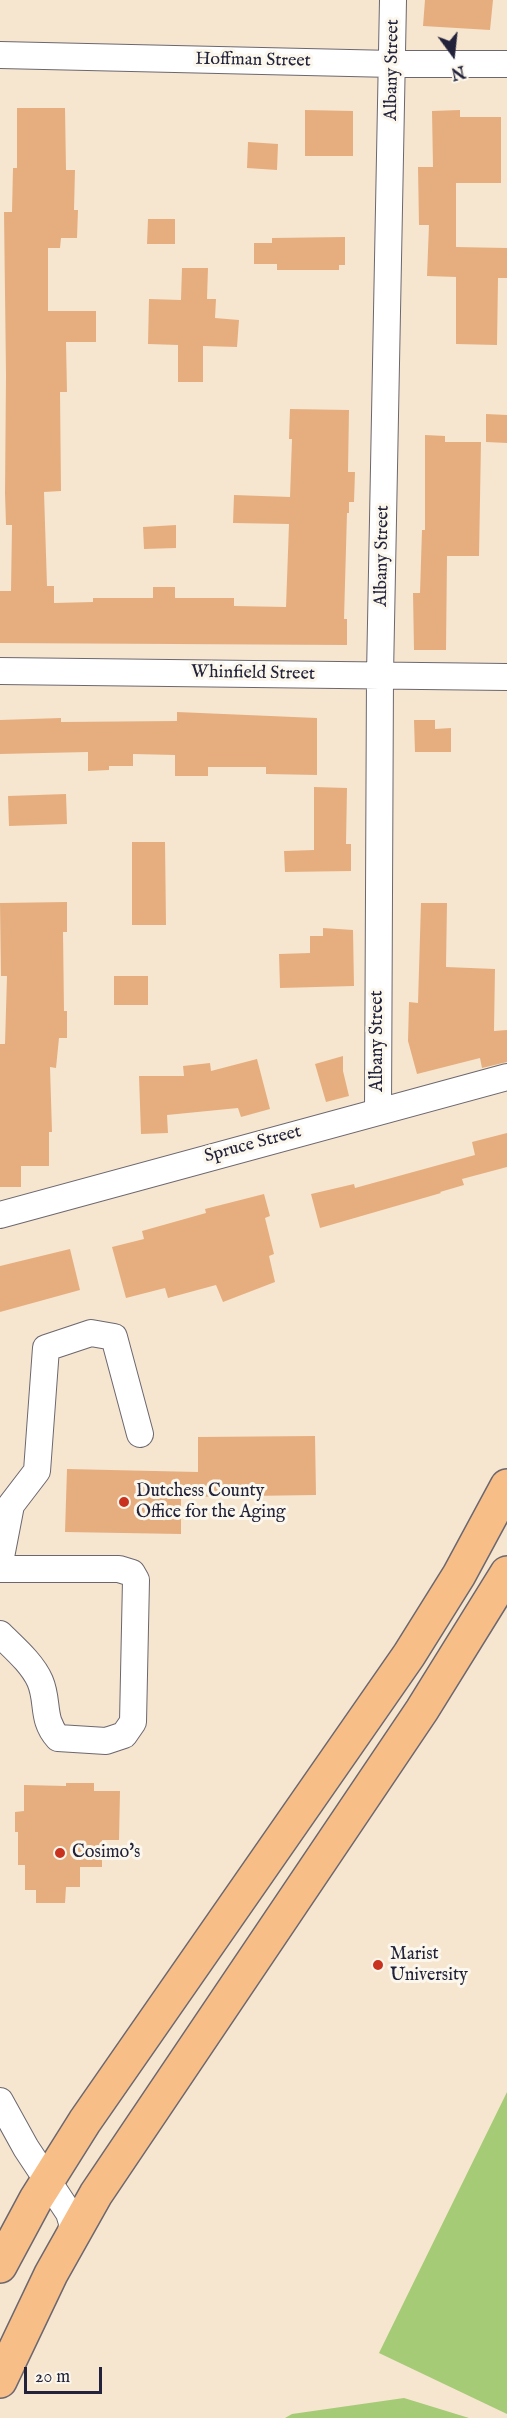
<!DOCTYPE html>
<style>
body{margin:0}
#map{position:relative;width:507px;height:2418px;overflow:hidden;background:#f6e6cf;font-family:"IM FELL English",serif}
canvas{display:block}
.north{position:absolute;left:423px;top:24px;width:60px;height:60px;-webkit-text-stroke:4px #fbf7ec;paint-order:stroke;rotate:165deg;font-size:16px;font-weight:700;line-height:24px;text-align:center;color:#22223b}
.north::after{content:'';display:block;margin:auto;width:21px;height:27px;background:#22223b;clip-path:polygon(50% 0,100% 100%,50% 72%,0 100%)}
.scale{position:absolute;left:24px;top:2367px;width:78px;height:27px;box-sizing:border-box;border:3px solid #22223b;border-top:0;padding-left:8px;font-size:18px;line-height:21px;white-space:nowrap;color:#22223b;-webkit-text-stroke:4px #fbf7ec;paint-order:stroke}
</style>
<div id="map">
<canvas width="507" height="2418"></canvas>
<div class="north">N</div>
<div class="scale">20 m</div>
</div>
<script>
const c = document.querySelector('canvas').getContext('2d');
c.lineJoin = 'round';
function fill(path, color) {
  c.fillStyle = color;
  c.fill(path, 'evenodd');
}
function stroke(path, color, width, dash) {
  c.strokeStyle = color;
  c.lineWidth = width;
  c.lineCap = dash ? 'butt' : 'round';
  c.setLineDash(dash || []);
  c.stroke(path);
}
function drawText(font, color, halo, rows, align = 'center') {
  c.font = font + ' "IM FELL English",serif';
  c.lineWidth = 6;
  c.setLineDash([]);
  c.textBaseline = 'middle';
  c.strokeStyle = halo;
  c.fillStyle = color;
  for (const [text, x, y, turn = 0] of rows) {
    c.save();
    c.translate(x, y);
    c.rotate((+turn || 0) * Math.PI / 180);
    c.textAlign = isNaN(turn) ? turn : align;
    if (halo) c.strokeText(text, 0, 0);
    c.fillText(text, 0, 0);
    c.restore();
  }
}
fill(new Path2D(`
 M507,2092v322l-128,-61z
 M404,2398l65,20h-184l7,-4z`), '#a5cb76');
fill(new Path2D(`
 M425,0h68l-3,30 -67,-4z
 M17,108h48l1,62h9l-1,40h4l-1,28h-16l-1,10h-12v63h48v31h-30l1,50h-7l1,99 -17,1 3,94h7v17l39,-1v-4h60v-11h22v11h59v8l52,1 3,-83 -56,-1 1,-28 56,2 2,-58h-3l1,-30 59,1 -1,62h7l-1,30h-5v11h-2l-3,106h3v26l-347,-2v-52h11l1,-66h-6l-1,-32 1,-118 -2,-163h8l1,-44h4z
 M305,110l48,1v45h-48z
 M460,110v7h41v66h-45v64l51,1v30h-9l-1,67 -41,-1v-67l-29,-1 2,-51h-10l-1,-58h15l-1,-56z
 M248,142l30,2 -1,26 -30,-2z
 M148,219h27v25h-28z
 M345,237v28h-6v5h-62v-6h-23v-21h18v-5z
 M182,268h26l-1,31h9l-1,19 24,2 -2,27 -34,-1v36h-25v-37l-30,-1 1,-45 32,1z
 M486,414l21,1v28l-21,-1z
 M425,435l20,1v6h36l-2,114h-32l-1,94h-32l-1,-57h7l2,-63h3z
 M176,525v23l-32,1 -1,-22z
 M177,712l140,6v57l-51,-1v-7h-58v9h-33v-21l-42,-1v12h-24v4l-21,1v-19l-88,2v-34l61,-2v4l116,-1z
 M414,720h21v9l16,-1v24h-36z
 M314,787l33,1 -1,56h5v27l-66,1 -1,-21 30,-1z
 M66,794l1,30 -58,2 -1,-30z
 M132,842h33l1,83h-34z
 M67,902v30h-4l1,79h3v27h-8l-3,30 -6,-1 2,65h-3v34h-28v21h-21v-143h5l2,-68h-6l-1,-73z
 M421,903h26l-1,64 49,2 -1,62 13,-1v32l-25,6 -2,-10 -63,16 -9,-33 1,-39 9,1z
 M323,928l30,2 1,56 -74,2 -1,-34 31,-1v-17h13z
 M114,976h34v29h-34z
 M343,1056v15l6,25 -23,6 -11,-38z
 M257,1059l13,50 -29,8 -3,-9 -71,7 1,18 -27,1 -2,-58h45l-1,-10 27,-3 1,8z
 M507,1133v34l-45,12 2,6 -24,7 1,1 -121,35 -9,-34 43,-10 1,4 120,-33 -3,-13z
 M264,1194l6,22 -5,2 9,36 -5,2 6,26 -52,20 -7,-17 -48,13 -3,-10 -39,10 -14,-51 32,-8 -2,-8 64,-18 -1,-4z
 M70,1249l10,41 -80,22v-46z
 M315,1436l1,59 -135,2v37l-116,-2 2,-63 131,3v-35z
 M66,1783h28v8h26l-1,49h-17v27h-22v20h-14l-1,16h-29v-13h-11v-25h-7v-33h-3v-20l9,-1v-26l42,1z`), '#e6ae7f');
const minor = new Path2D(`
 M0,55l393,9h114
 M0,671l507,6
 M378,1111l2,-436 13,-675
 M0,1215l507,-138
 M0,1562l11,-57 26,-34 9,-123 45,-15 23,4 26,97
 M0,1569h119l13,4 4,7 -3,142 -9,13 -18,6 -48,-3c-17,-19 -9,-36 -18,-57 -8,-18 -26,-33 -40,-47
 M0,2101l26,47 43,65 3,10 -1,17`);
const highway = new Path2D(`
 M0,2266l36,-67 49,-78 324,-466 50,-80 48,-89
 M0,2381l51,-107 45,-80 326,-484 85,-137`);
stroke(minor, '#6c676f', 28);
stroke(highway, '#6c676f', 36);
stroke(minor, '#fff', 26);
stroke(highway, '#f7be88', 33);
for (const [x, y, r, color] of [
 [124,1502,6,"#c8321e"],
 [60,1853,6,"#c8321e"],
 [378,1965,6,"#c8321e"]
]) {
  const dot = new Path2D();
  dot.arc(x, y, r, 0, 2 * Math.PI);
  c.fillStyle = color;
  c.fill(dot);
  stroke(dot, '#fbf7ec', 2);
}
drawText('18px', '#22223b', '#fbf7ec', [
 ["Hoffman Street",253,61,1],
 ["Albany Street",393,70,-89],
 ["Albany Street",383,556,-89],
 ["Whinfield Street",253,674,1],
 ["Albany Street",378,1041,-90],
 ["Spruce Street",253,1145,-15]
]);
drawText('18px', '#22223b', '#fbf7ec', [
 ["Dutchess County",136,1492],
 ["Office for the Aging",136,1513],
 ["Cosimo's",72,1853],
 ["Marist",390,1955],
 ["University",390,1976]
], 'left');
</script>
